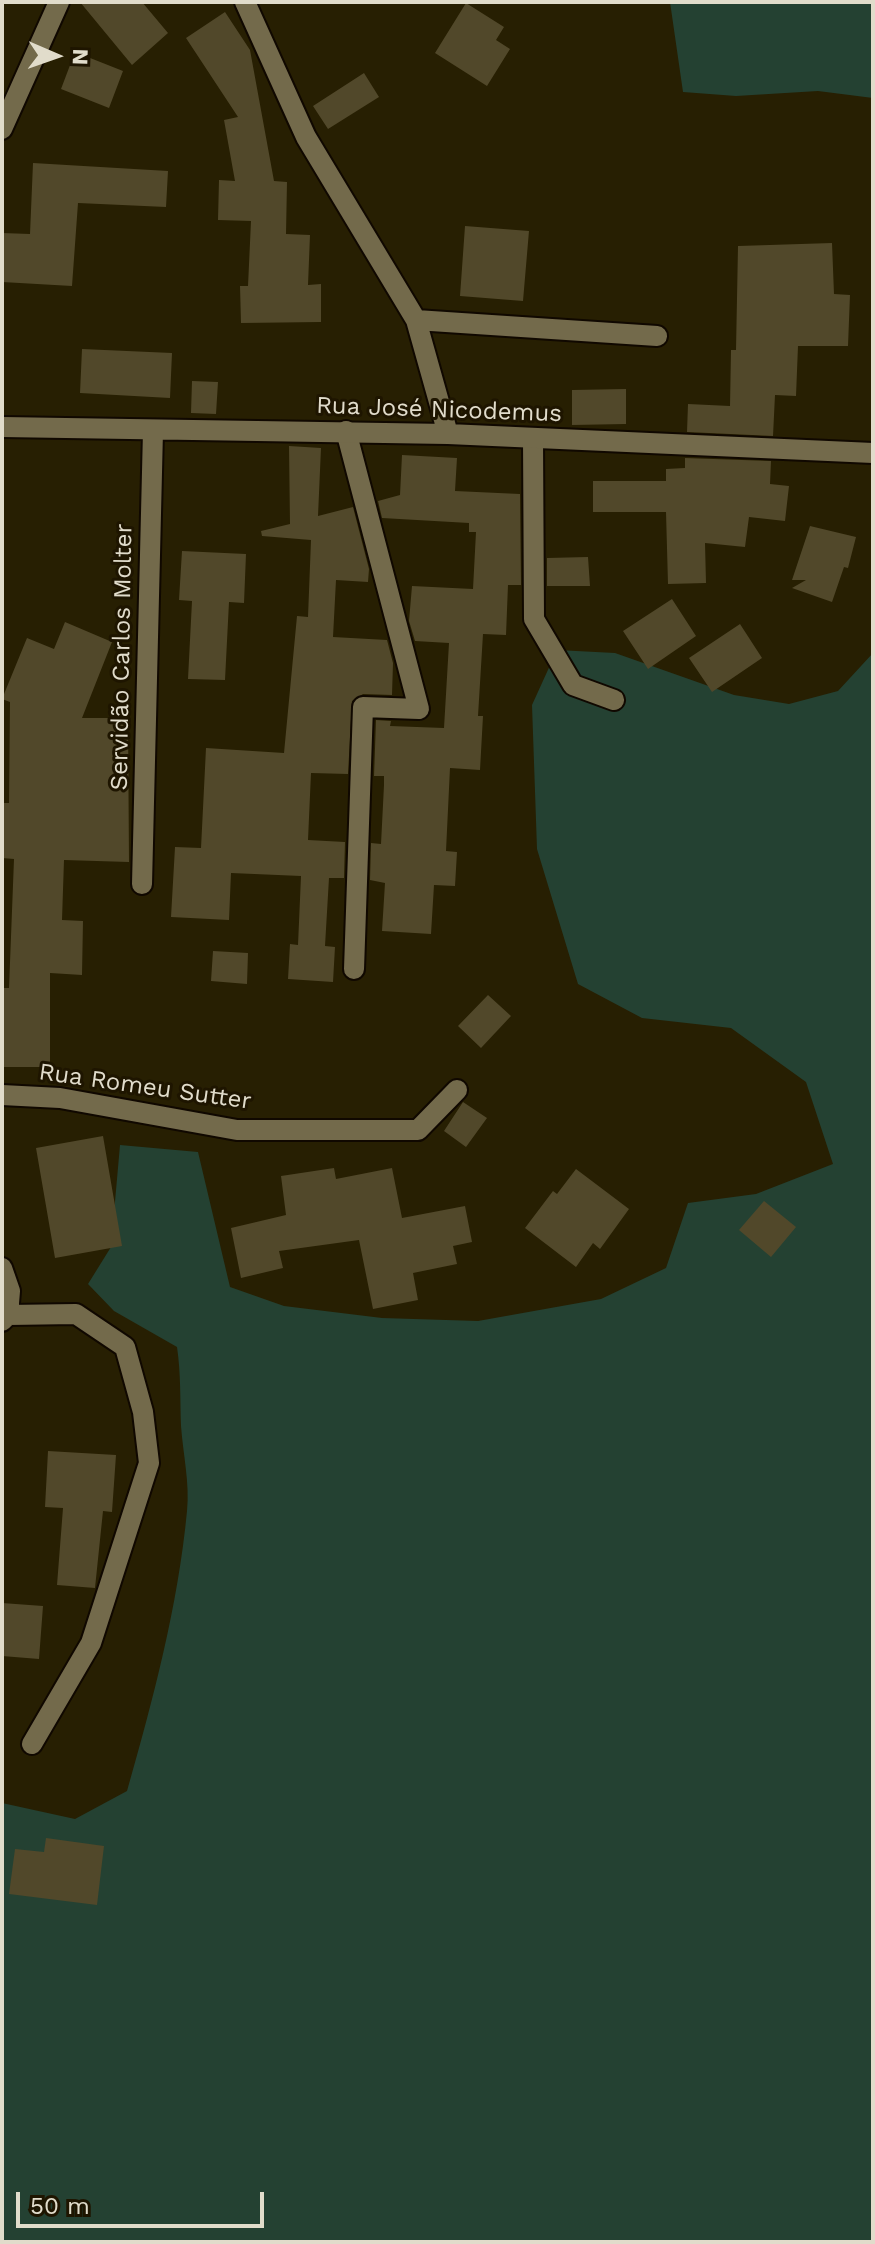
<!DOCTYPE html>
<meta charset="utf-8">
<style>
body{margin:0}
#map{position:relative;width:875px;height:2244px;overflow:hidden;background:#271f02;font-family:"Work Sans",sans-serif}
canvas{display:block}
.frame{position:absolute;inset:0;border:4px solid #e1dccb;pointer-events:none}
.north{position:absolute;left:16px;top:16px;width:80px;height:80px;-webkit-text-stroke:6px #1e1500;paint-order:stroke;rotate:92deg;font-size:22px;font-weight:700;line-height:32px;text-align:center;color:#e1dccb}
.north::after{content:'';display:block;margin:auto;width:28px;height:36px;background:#e1dccb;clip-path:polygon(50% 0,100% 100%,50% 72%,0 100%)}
.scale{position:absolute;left:16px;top:2192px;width:248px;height:36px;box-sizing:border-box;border:4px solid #e1dccb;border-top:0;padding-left:10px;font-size:24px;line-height:28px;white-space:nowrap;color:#e1dccb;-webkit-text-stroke:6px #1e1500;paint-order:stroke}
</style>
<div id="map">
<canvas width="875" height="2244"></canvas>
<div class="frame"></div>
<div class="north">N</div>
<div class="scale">50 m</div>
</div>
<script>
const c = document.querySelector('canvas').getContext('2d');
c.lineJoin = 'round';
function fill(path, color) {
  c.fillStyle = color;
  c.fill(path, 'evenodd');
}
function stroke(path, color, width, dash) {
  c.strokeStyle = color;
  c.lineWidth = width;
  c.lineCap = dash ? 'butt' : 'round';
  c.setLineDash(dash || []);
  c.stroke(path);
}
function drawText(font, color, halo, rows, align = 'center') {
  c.font = font + ' "Work Sans",sans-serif';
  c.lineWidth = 6;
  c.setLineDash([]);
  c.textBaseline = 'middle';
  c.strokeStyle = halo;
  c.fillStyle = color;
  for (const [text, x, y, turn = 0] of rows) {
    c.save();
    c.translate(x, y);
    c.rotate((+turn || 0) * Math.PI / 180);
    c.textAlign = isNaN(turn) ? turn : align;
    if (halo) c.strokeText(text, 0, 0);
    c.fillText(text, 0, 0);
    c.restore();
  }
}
fill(new Path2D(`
 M670,2h203v96l-55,-7 -82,5 -53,-4z
 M557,650l58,3 119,42 55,9 49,-13 35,-38v1589h-871v-439l73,16 52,-28c26,-91 51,-185 60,-280 3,-27 -4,-57 -6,-85 -1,-27 0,-52 -4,-79l-63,-36 -26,-27 23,-37 9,-102 78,7 32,135 54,19 98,12 96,3 123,-22 65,-31 22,-65 68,-9 77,-30 -27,-82 -75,-54 -89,-10 -64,-34 -41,-135 -5,-144z`), '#244132');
fill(new Path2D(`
 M80,2h62l26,31 -36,32z
 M466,3l38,24 -8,13 14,9 -23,37 -52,-33z
 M225,12l25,38 24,131 13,1 -1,52 24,1 -2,50 13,-1v38l-80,1 -1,-37h8l3,-65 -33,-1 1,-40 16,1 -11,-61 14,-3 -52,-79z
 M75,52l48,19 -14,37 -48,-19z
 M364,73l15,24 -51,32 -15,-23z
 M33,163l135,8 -2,36 -88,-4 -6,83 -70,-4v-49l28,1z
 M465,226l64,5 -6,70 -63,-5z
 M832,243l2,51 16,1 -2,51h-50l-2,50 -21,-1 -2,41 -86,-4 1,-28 42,2 1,-56h5l2,-104z
 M82,349l90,4 -2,45 -90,-5z
 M192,381l26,1 -2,32 -25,-1z
 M626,389v35l-54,1v-35z
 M289,446l32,2 -3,68 35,-9 16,62 -1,13 -32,-2 -3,57 54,3 6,23 -1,32 -29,-1 -11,7 -4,73 -37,-1 -3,67 37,2 -1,36h-15l-4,68 10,1 -2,35 -45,-3 2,-35 8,1 3,-69 -70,-3 -2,47 -58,-3 4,-70 26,1 5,-100 78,5 13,-137 11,1 3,-77 -49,-4 -1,-5 29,-7z
 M402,455l55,3 -2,33 65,3 1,91h-13l-2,50 -23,-1 -5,82h5l-3,54 -30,-2 -4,83 11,1 -2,34 -21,-1 -3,49 -49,-3 3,-48 -15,-3 1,-37 10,1 3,-59v-9h-10l2,-56 15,1 -1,5 54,2 5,-85 -34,-2 -6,-20 3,-35 61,3 3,-57h-7v-9l-87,-5 -4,-17 22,-6z
 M685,458l86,3 -1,23 19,2 -4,35 -36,-4 -4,30 -40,-4 1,40 -38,1 -2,-72h-73v-31h73v-12l19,-1z
 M810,526l46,11 -8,31 -4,-1 -12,35 -40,-14 14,-8h-14z
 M182,551l64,3 -2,49 -15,-1 -4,78 -37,-1 4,-78 -13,-1z
 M588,557l2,29h-43v-28z
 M672,599l24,37 -48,33 -25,-38z
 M65,622l47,20 -30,76h46l1,144 -65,-2 -2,60 21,1 -1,54 -32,-2v94h-48v-79h7l5,-129 -12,-1v-55h7l1,-101 -8,-3 25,-61 27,11z
 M740,624l22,34 -50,34 -23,-34z
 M213,951l35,2 -1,31 -36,-3z
 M488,995l23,21 -30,32 -23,-22z
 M463,1102l24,16 -21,29 -22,-16z
 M103,1136l19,110 -67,12 -19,-110z
 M334,1168l2,11 56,-11 10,50 63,-12 7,36 -19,4 4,18 -44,9 5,27 -45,9 -14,-69 -80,11 4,17 -42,10 -10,-50 55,-13 -5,-39z
 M576,1169l53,40 -29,40 -7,-6 -17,24 -51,-39 28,-37 4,3z
 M764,1201l32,26 -25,30 -32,-27z
 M48,1451l68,4 -4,57 -9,-1 -8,77 -38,-3 6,-77 -18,-1z
 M2,1603l41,3 -4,53 -37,-3z
 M46,1838l58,8 -7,59 -88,-11 6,-45 29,3z`), '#51482a');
const lane = new Path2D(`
 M346,431l73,278 -56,-2 -9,262
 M533,439l1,180 39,66 41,15`);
const street = new Path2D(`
 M245,2l61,135 110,183 32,114
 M2,129l57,-127
 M416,320l241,16
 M2,427l446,7 425,19
 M142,884l11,-453
 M2,1095l58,3 177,32h181l39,-40
 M2,1268l8,23 -2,24 -6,6
 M8,1315l68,-1 49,33 18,65 6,51 -58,180 -59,101`);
stroke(lane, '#100800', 24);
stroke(street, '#100800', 24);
stroke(lane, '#736a4b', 20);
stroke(street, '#736a4b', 20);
drawText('24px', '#e1dccb', '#1e1500', [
 ["Rua José Nicodemus",439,410,2],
 ["Servidão Carlos Molter",122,657,-89],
 ["Rua Romeu Sutter",145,1087,8]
]);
</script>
